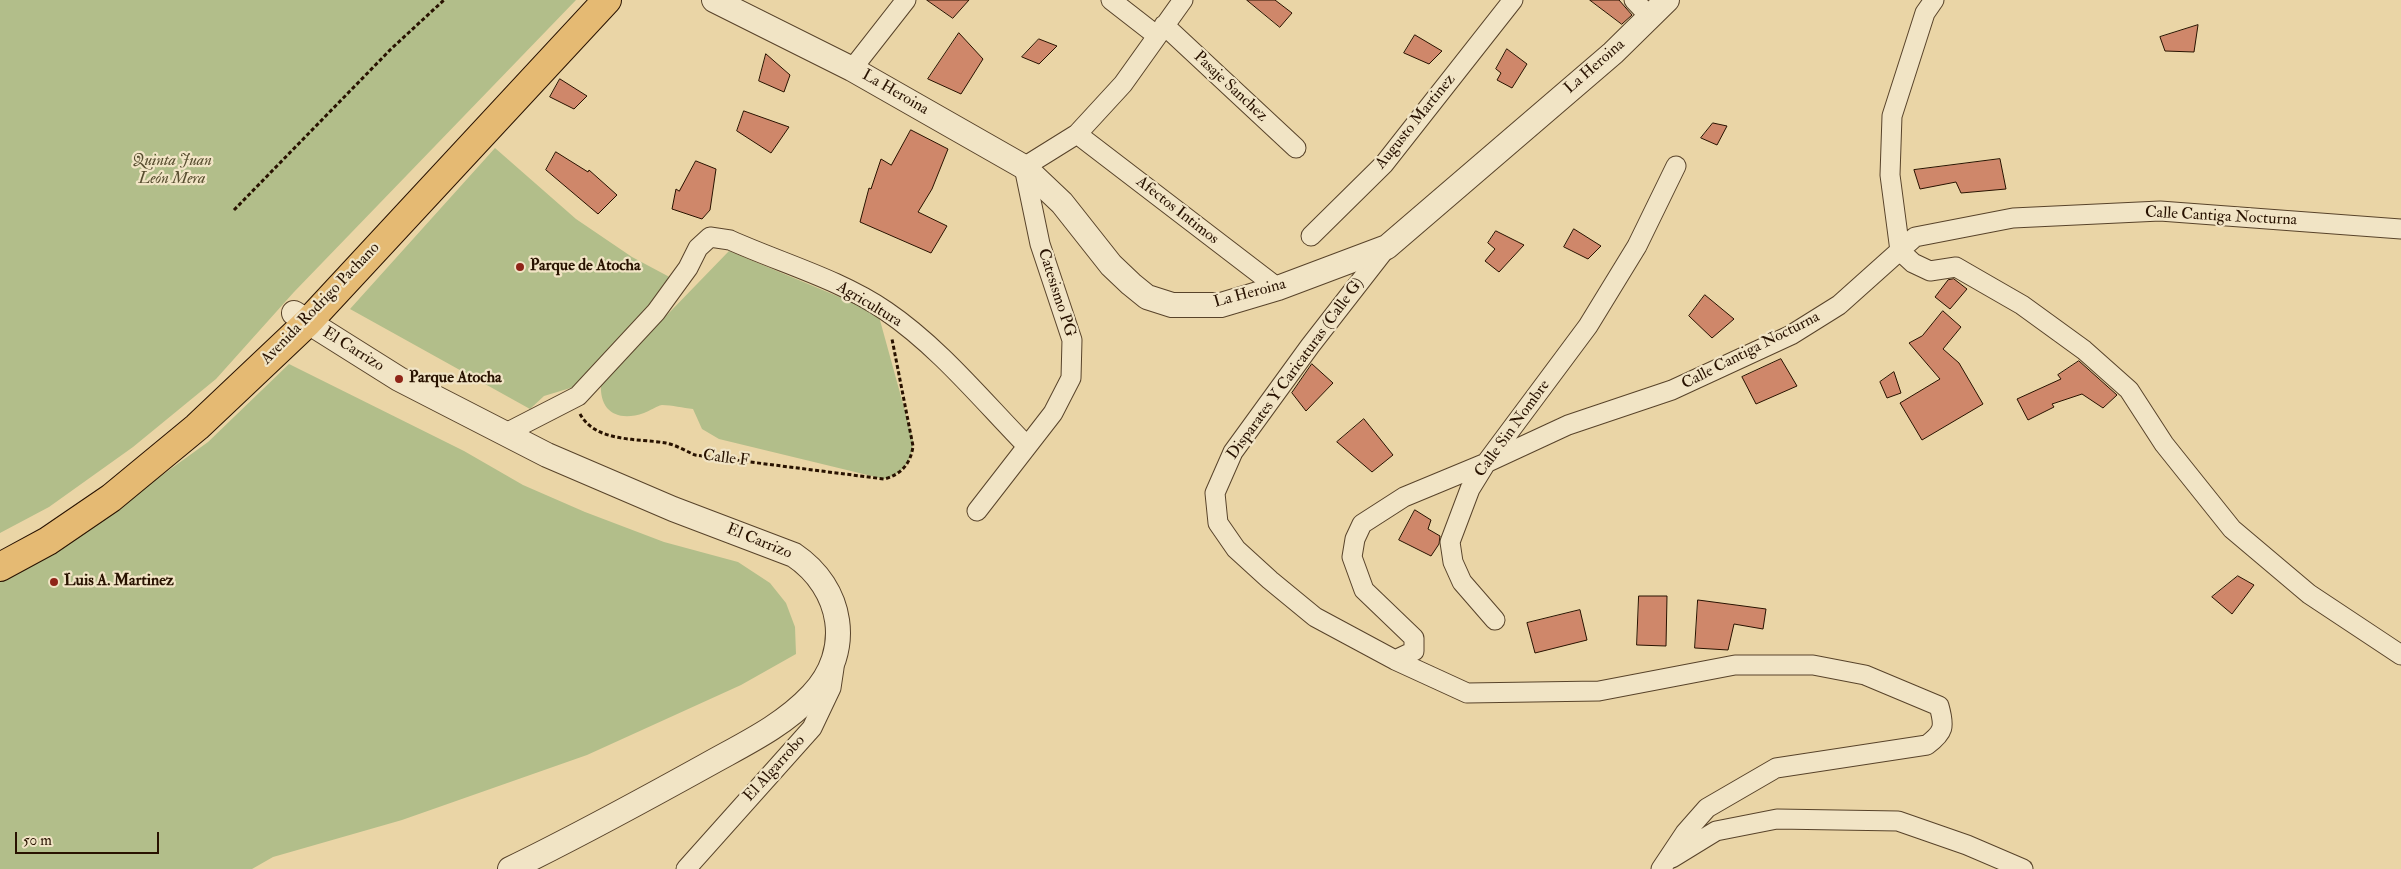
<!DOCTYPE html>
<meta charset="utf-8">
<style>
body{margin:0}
#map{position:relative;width:2401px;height:869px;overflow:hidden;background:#ead5a6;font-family:"IM FELL Double Pica",serif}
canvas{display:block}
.scale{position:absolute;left:15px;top:832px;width:144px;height:22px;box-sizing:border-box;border:2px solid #281200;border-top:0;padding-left:6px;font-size:15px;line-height:18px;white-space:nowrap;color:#281200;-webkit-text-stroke:4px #f1e4c5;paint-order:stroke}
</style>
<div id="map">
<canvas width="2401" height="869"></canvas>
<div class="scale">50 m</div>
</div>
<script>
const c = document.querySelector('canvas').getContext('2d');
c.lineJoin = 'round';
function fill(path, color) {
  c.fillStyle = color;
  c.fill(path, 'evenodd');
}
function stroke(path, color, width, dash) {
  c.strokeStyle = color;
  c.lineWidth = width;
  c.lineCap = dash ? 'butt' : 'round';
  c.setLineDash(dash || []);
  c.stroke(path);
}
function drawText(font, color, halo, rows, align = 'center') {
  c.font = font + ' "IM FELL Double Pica",serif';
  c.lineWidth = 4.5;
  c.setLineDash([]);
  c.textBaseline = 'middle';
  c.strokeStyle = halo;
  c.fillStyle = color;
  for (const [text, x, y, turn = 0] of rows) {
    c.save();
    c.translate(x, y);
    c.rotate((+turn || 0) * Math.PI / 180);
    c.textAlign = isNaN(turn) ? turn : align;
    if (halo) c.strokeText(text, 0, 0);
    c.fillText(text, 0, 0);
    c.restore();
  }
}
fill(new Path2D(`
 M0,0h576l-282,292 -78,87 -83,68 -84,60 -49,26z
 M495,148l81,71 56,38 45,24 -100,105 -33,10 -14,13 -180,-100z
 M729,251l149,62 35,127c0,20 -10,34 -29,39l-165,-40 -17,-10 -9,-20c-10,-1 -21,-4 -31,-4 -6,1 -12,6 -18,8 -26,9 -45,-1 -43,-30z
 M289,364l175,87 59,34 62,27 79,30 74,20 32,21 16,20 9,24 1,27 -55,31 -154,70 -185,65 -129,37 -21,12h-252v-288l54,-28 154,-111z`), '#b2be8a');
const building = new Path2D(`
 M927,0h42l-16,18z
 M1247,0h28l17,13 -12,14z
 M1590,0h29l13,15 -10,9z
 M2198,25l-4,27 -29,-1 -5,-14z
 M959,33l24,26 -22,35 -33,-15z
 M1415,35l27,16 -13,13 -25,-11z
 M1039,39l18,7 -18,18 -17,-7z
 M1507,49l20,15 -15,24 -15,-8 4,-7 -5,-4z
 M766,54l24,21 -6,17 -25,-11z
 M560,79l27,17 -13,13 -24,-12z
 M744,111l45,16 -18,26 -34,-22z
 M1713,123l14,3 -10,19 -16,-7z
 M911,130l37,19 -16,40 -14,23 29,14 -16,27 -71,-31 9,-34 2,1 10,-30 10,6z
 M556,152l32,20 1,-2 28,25 -19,19 -52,-44z
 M2000,159l6,30 -45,4 -5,-11 -36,7 -6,-19z
 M696,161l20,8 -6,41 -8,9 -30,-10 4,-20 3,2z
 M1574,229l27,17 -13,13 -24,-12z
 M1496,231l28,14 -25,27 -14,-11 10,-12 -7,-6z
 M1954,279l13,10 -17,20 -15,-12 13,-17z
 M1705,295l29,24 -22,19 -23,-22z
 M1943,311l18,16 -18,22 16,14 24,41 -61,36 -22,-37 40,-24 -31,-36 13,-7z
 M1781,359l16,27 -41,18 -14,-27z
 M2079,361l38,34 -14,13 -21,-14 -30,10 2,3 -26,13 -11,-21 44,-20 -3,-4z
 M1312,364l21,19 -27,28 -14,-18z
 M1894,372l7,21 -14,5 -7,-16z
 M1364,419l29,36 -21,17 -35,-30z
 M1415,510l16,10 -3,9 12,7 -1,8 -8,12 -32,-16z
 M2238,576l16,9 -22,29 -20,-17z
 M1639,596h28l-1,50 -29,-1z
 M1698,600l68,9 -3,20 -29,-5 -6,26 -33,-2z
 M1580,610l7,30 -52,13 -8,-30z`);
fill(building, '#cf876a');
stroke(building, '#281200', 1);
const minor = new Path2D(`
 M1111,0l45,35
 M1634,0l16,17
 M1934,0l-9,13 -33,103 -2,59 10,76 13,12 17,8 26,-4 26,15 40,23 62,45 45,40 35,54 68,85 77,65 92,61
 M1164,25l132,123
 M852,69l54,-69
 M1077,134l201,154
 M1311,236l73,-72 129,-164
 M1387,247l-77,99 -77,106 -18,41 3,30 18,26 34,31 45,37 80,43 72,33 132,-2 136,-26h78l52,10 74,31c6,21 5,26 -12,39l-151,23 -69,40 -22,25 -24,36
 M506,433l72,-37 78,-84 32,-44 10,-20 12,-11 20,3c51,23 109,39 156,71 53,36 96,89 141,135
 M977,511l76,-98 18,-35 1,-38 -32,-96 -16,-77 53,-33 46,-50 60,-84
 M1495,620l-33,-38 -9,-20 -3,-20 20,-53 16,-26 102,-137 49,-80 39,-80
 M1395,660l19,-9v-13l-50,-48 -12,-33 3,-18 7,-15 42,-27 82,-34 82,-38 104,-35 119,-55 48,-30 76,-68 98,-19 147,-7 241,18
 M1672,858l44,-27 61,-12 121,2 69,24 56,24
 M686,869l126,-141 19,-40 3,-20`);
const tertiary = new Path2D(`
 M714,0l138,69 172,98 38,36 49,62 20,19 16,13 25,8h49l57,-17 109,-41 226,-194 54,-53
 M294,313l105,66 148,76 126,54 121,46c49,33 60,96 18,140 -30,32 -70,50 -107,71 -65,36 -129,71 -195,103`);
const primary = new Path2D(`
 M0,567l48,-26 63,-43 86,-71 111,-105 299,-322`);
stroke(minor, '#58432a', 21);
stroke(tertiary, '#58432a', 26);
stroke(primary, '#281200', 30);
stroke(new Path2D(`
 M234,210l157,-161 53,-49
 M580,414c16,29 58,24 86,29 10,2 20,8 29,12l189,24c17,-4 27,-16 29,-33l-21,-107`), '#281200', 3, [4, 2.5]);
stroke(minor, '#f1e4c5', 19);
stroke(tertiary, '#f1e4c5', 24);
stroke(primary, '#e5ba73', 28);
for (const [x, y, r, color] of [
 [520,267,5,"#8f2418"],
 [399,379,5,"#8f2418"],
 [54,582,5,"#8f2418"]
]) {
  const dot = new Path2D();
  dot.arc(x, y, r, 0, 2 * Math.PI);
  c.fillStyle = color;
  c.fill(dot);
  stroke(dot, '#f1e4c5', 2);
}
drawText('16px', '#281200', '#f1e4c5', [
 ["La Heroina",1595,67,-41],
 ["Pasaje Sanchez",1230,87,43],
 ["La Heroina",895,93,30],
 ["Augusto Martinez",1416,122,-51],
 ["Afectos Intimos",1177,211,38],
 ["Calle Cantiga Nocturna",2221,217,3],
 ["Catesismo PG",1056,293,72],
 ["La Heroina",1250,294,-15],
 ["Avenida Rodrigo Pachano",321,304,-46],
 ["Agricultura",869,305,31],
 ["El Carrizo",353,350,32],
 ["Calle Cantiga Nocturna",1751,351,-27],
 ["Disparates Y Caricaturas (Calle G)",1296,369,-54],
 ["Calle Sin Nombre",1513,429,-54],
 ["Calle F",726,459,7],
 ["El Carrizo",759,542,22],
 ["El Algarrobo",775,769,-48]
]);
drawText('italic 16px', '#584e30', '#f1e4c5', [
 ["Quinta Juan",172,162],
 ["León Mera",172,180]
]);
drawText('bold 16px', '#281200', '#f1e4c5', [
 ["Parque de Atocha",530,267],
 ["Parque Atocha",409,379],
 ["Luis A. Martinez",64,582]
], 'left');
</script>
